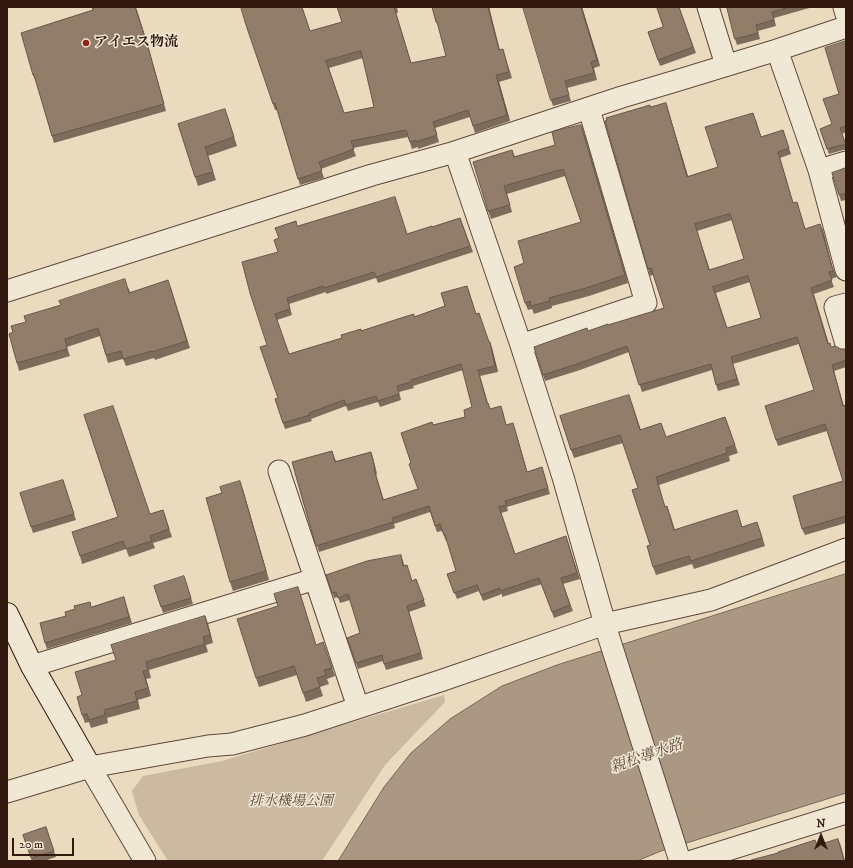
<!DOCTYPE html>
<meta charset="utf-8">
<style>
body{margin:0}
#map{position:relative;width:853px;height:868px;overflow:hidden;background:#eadabe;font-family:"IM FELL DW Pica",serif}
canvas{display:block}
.frame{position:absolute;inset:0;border:8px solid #31190f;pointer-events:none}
.north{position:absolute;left:801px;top:816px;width:40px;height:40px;-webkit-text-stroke:3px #f1e7d5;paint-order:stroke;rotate:0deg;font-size:11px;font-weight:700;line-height:16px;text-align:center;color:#31190f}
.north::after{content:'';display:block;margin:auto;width:14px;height:18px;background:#31190f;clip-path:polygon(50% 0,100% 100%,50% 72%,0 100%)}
.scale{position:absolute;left:12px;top:838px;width:62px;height:18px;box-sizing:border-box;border:2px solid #31190f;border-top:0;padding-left:5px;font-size:12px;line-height:14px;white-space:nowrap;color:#31190f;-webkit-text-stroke:3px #f1e7d5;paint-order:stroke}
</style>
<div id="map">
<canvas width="853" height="868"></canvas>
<div class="frame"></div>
<div class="north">N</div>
<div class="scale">20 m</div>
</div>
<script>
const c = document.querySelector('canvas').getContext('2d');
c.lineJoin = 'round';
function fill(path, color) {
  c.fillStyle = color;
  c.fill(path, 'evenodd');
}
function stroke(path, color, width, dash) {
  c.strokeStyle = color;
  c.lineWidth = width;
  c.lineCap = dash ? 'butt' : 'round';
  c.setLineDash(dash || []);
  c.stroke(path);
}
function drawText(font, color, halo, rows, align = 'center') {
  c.font = font + ' "IM FELL DW Pica","Noto Serif JP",serif';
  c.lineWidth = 3;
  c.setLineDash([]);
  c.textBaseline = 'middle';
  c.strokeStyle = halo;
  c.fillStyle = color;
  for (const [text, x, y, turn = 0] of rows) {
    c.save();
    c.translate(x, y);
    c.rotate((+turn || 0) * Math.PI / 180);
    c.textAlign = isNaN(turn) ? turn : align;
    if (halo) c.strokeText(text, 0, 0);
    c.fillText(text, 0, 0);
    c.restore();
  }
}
fill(new Path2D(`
 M444,695l1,7 -60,63 -63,96h-154l-29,-46 -7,-24 11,-15 79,-15z`), '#cbb9a0');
const water = new Path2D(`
 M846,574v219l-185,58 -24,10h-299l46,-74 27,-34 39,-34 52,-33 55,-21z`);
fill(water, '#ab9882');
stroke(water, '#7a6554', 1);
const street = new Path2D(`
 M708,7l18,58
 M844,7l2,7
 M777,50l42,120 27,100
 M455,152l66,193 42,132 46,161 71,223
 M819,170l27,-8
 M7,291l365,-116 83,-23 167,-55 57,-17 98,-30 69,-23
 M846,304l-11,3 11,37
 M521,345l125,-42 -57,-194
 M279,471l79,236
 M32,666l283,-87
 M90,767l55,94
 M7,792l83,-25 118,-21 24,-2 73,-19 138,-45 162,-56 106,-24 135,-51
 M692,861l154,-48`);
const secondary = new Path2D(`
 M7,614l25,52 58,101`);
stroke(street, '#5f493b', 23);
stroke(secondary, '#31190f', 24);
stroke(street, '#f1e7d5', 21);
stroke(secondary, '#f1e7d5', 22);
fill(new Path2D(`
 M136,7l12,39 18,65 -112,32 -18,-62v1l-3,-7 60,-65z
 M337,7h60l1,6h-2l15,50 35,-7 -7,-28 -3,-6 -4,-15h57l11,43 5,6 7,22 -13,4 11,39 -35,12 -5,-16 -35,11 4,14 -21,7v-2l-6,2 -4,-12 -55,11 3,8 -35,13 3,9 -24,7 -23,-75h-2l-2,-6 38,-73 31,-9zM363,58l11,49 -30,6 -15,-45z
 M582,7l18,59 -6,2 3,12 -30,8 4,13 -18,5 -2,-6z
 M679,7l17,46 -36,13 -12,-34 15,-5z
 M727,7h86l-39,11 2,8 -18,5 2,8 -23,6 -2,-6z
 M846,41v91l-4,2 4,10v6h-3l-14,4 -9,-25 12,-5 7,-30z
 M666,103l22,73 30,-9 38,-47 5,17 22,-7 8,24 -11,4 13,45 4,-1 8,27 15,-5 13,45 4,8 -6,2 3,8 -20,7 15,50 2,3 10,2h5v18l-12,4 10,35 2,-1v118l-41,12 -3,-6 41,-48 -16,-50 -49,15 -2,-6 38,-50 -15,-46 -66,20 7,21 -22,6 -6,-21 -70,22 -13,-40 -49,18 -35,11 -2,-6 45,-44 76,-23 -11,-33 -3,1 -2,-7 -41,-149zM732,220l12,39 -34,11 -13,-39zM750,282l11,36 -34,10 -11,-35z
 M228,118l9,28 -29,10 8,24 -18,6 -20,-62z
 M584,133l44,150 -39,13 -37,10v2l-18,6 -2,-5 -4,1 -3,-7 -1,-40 57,-41 -16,-46 -58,18 5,18 -21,7 -3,-8 24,-61 3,7 40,-12z
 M846,168v32l-5,1 -9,-28z
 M460,218l13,34 -95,31 -2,-5 -50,16v-2l-37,12 3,11 -15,5 12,34 53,-16 19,-7 53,-14 31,-11 22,-20 9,28 16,34 6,24 -18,4 8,27 2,6 13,3 3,13 9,4 12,43 15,-5 8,27 -43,13 1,4 -7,2 14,41 53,-12 12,37 -17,5 10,27 -19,7 -12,-34 -40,13v-3l-19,7 -4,-10 -22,8 -10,-25 9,-3 -9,-30h-1l-4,-10 -5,1 -7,-20 -36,12 1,4 -76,24 -18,-58 31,-43 4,10 35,-9 6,22 -1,1 8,25 34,-11 -7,-26 22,-38 32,-8 7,-10 -9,-37 -50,16 1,2 -15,4 2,8 -21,7 -2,-5 -30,9 -2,-5 -35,13 1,2 -27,8 -10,-30 3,-1 -11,-53 11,-93 1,-14 18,-12 110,8 25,-7z
 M128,287l2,5 41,-4 19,60 -35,12 -1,-2 -28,8 -3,-7 -15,4 -8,-27 -33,11 3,9 -51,15 -2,-8 -4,-31 13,-10z
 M632,403l9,27 25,7 59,-20 13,36 -9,3 1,5 -71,24 6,22 5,7 5,16 68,-3 17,3 5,16 -71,23 -2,-5 -36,11 -3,-8 -3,-22 -12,-57 -15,-45 -49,15 -3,-8z
 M63,480l13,40 -43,13 -2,-6z
 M243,490l26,90 -36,11 -3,-9 -8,-89z
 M163,510l9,27 -19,6 2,5 -26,9 -3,-8 -44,15 -2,-8 70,-42z
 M403,561l1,5 8,15 4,-2 10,27 -17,6 14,47 -37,11 -3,-9 -25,8 -11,-31 13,-5 -10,-33 -10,3 -2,-6 -4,1 -8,-23z
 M186,582l7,22 -30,9 -2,-6z
 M301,596l15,49 7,-3 12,34 -8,3 2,5 -9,3 3,9 -17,6 -9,-27 -38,12 -3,-9 22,-72z
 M124,597l8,26 -85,26 -2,-6 21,-27 26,-9z
 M205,616l3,8 5,19 -7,2 2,7 -59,18 2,8 -5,1 5,17 -13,4 2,9 -33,9 1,5 -17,5 -2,-6 -4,1 -3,-8v-20l34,-35z
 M46,827l10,30 -12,4h-12l-9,-26z`), '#7d6c5b');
fill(new Path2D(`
 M136,7l12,39 18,65 -2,-7z
 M488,7h1l12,50 -2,-7z
 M581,7h1l18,59 -3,-6z
 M496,75l3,7 11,39 -3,-6z
 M666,103l2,7 22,73 -3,-6z
 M581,125l3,8 44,150 -3,-8z
 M778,152l2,6 15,51 -2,-6z
 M820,224l3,6 11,43 -2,-6z
 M490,342l2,6 6,24 -3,-6z
 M832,365l2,6 11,41 -2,-6z
 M513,423l2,6 14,49 -2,-6z
 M371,452l2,6 4,16 -2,-6z
 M240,481l3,9 26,90 -3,-9z
 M401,555l2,6 2,11 -2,-6z
 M205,616l3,8 5,19 -3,-8z
 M143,671l3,8 5,17 -3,-8z
 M838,839l3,7 4,15h-1z`), '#66584a');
const building = new Path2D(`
 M92,7h43l11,33 18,64 -112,32 -18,-61h-1l-12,-42 72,-23z
 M241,7h61l8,24 32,-9 -5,-15h57l17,56 35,-7 -9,-34h-1l-4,-15h56l11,43 4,-1 6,23 -13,3 11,40 -34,11 -5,-16 -35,12 4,13 -21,7v-2l-6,2 -4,-12 -55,11 3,8 -35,13 3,9 -24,8 -23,-76 -2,1 -27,-79zM361,51l13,56 -30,6 -18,-52z
 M523,7h58l16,53 -6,2 3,11 -29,8 4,14 -18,5z
 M657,7h22l14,40 -35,13 -10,-28 15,-5z
 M727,7h63l-18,5 2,8 -18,5 2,8 -23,6z
 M846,41v85l-6,2 6,17h-5l-14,4 -7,-20 12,-5 -9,-25 16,-5 -14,-46z
 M666,103l21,74 31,-10 -13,-40 48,-14 8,24 22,-7 6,18 -11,4 15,51 4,-1 8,27 15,-5 12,43 2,4 -5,1 3,8 -21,8 17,56 2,-1 1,4 4,-1 6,3h5v11l-14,5 11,41 3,-1v111l-44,13 -9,-33 50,-15 -18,-57 -49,16 -11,-34 49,-16 -17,-53 -66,20 6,22 -21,6 -5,-21 -72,21 -12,-39 -50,18 -34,11 -9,-28 53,-19 1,3 20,-7v1l56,-17 -13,-40 -3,1 -43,-148 2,-1 -1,-2 44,-13v2zM730,214l14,45 -35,11 -14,-46zM748,276l13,42 -34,10 -14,-41z
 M225,109l9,28 -29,10 8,25 -18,5 -17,-53z
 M581,125l44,150 -39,13 -37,10 1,3 -19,5 -1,-5 -5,2 -11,-36 10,-4 -6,-22 63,-19 -18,-53 -59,17 6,19 -22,6 -15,-49 39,-12 2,7 41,-12 -3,-13z
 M846,168v25l-7,2 -7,-22z
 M395,197l12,37 25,-8v1l28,-9 10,28 -94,31 -2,-5 -50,16 -1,-2 -36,12 3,11 -15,5 14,40 53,-16 -1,-3 20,-6v2l43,-14 10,-3v3l31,-11 -4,-13 26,-7 9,28 3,-1 10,29h1l5,24 -17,4 9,33h1l2,6 11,-3 5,19 7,-2 14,49 15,-5 6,21 -43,13 1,4 -7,2 16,47 51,-18 11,37 -16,5 9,27 -18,7 -13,-34 -39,13v-3l-19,7 -4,-10 -23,8 -7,-19 9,-3 -11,-36h-1l-4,-11 -5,2 -6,-20 -37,12 1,4 -77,24 -15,-52 -9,-32 40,-11 3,11 36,-10 4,16 -1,1 9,31 35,-11 -9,-25 2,-1 -10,-30 31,-11 1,3 32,-8 -1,-7 8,-3 -11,-43 -50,16v2l-14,4 2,8 -21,7 -2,-5 -30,9 -2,-5 -35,13 1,2 -27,8 -8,-24 3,-1 -18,-51 7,-2 -17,-52 -8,-31 36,-10 -4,-12 5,-2 -4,-10 21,-7 1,5z
 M125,279l4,14 39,-13 19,61 -35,11v-1l-29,8 -2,-8 -15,4 -8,-27 -33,11 2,10 -50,14 -8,-29 4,-2 -2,-6 15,-4 -2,-6 37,-11 -2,-4z
 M629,395l11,35 21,-7 5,14 59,-20 10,28 -9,3 1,5 -71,24 9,30 2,-1 7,24 63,-20 5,17 15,-5 5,16 -71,23 -2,-5 -36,11 -6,-21 3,-1 -18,-55 6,-2 -18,-53 -49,15 -11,-34z
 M113,406l37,108 13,-4 6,19 -19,7 2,5 -26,8 -3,-8 -43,15 -8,-24 46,-15 -34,-102z
 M63,480l11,34 -43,13 -11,-34z
 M240,481l26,90 -36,11 -24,-84 16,-5 -2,-6z
 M401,555l2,11 4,-1 5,16 4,-2 8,21 -17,6 14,47 -37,11 -2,-9 -26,8 -9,-25 13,-5 -12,-39 -10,4 -2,-6 -4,1 -6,-18 41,-14z
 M184,576l7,22 -30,9 -7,-21z
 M298,587l18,58 7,-3 9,26 -8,2 2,5 -9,3 3,9 -17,6 -9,-27 -38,12 -19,-59 41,-13 -4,-12z
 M124,597l5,20 -84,26 -5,-20 26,-7 -1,-4 10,-3 -1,-3 16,-4 1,5z
 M205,616l5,19 -7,2 2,7 -59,18 2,8 -5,1 5,17 -13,4 2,9 -33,9 1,5 -16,5 -2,-6 -5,1 -5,-18 5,-2 -7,-23 41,-12 -5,-15z
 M46,827l8,24 -23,7 -8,-23z
 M838,839l6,22h-93v-1l27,-7v-1l37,-12 2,5z`);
fill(building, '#917d6a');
stroke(building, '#66584a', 1);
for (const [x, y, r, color] of [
 [86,43,4,"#8f2418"]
]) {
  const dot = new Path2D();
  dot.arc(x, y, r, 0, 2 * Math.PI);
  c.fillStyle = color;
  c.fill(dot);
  stroke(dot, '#f1e7d5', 1.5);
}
drawText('bold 14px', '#31190f', '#f1e7d5', [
 ["アイエス物流",94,43]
], 'left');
drawText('italic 14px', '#5f493a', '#f1e7d5', [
 ["排水機場公園",291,802]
]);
drawText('italic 15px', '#624c3d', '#f1e7d5', [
 ["親松導水路",647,757,-19]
]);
</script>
